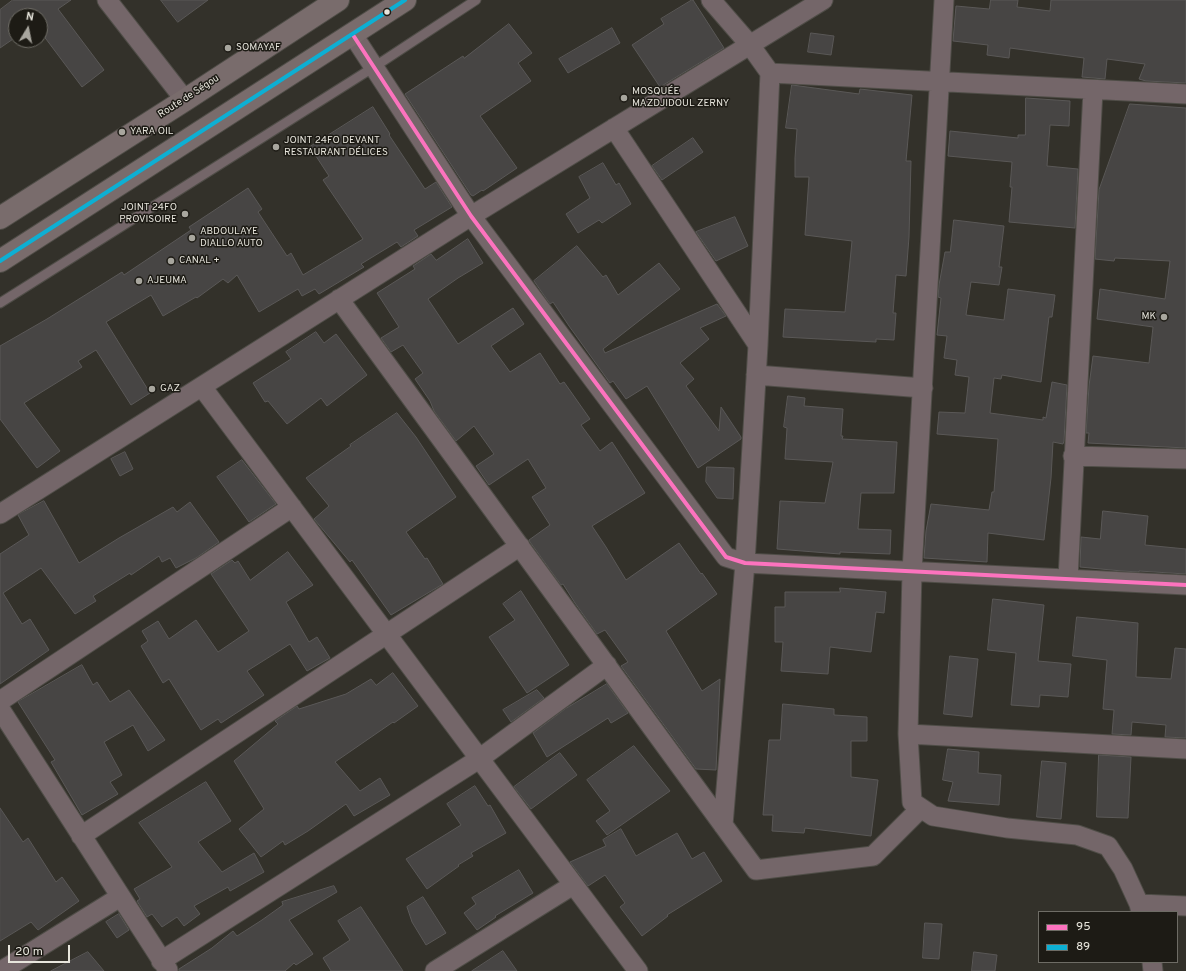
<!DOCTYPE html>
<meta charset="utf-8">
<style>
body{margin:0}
#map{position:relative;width:1186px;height:971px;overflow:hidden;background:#33312a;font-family:Overpass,sans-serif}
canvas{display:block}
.legend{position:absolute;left:1038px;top:911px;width:140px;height:52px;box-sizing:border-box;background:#1d1b15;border:1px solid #6e6c65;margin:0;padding:5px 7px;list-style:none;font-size:12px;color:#e7e5dc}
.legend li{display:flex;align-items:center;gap:8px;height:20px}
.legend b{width:20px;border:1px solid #6e6c65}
.north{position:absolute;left:8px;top:8px;width:40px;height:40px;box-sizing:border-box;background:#1d1b15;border:1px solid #6e6c65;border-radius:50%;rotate:10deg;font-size:11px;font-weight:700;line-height:16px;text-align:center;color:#e7e5dc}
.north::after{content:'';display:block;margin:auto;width:14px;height:18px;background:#a8a69e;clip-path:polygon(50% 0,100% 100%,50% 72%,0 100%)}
.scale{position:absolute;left:8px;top:945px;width:62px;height:18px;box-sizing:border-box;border:2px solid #e7e5dc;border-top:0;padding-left:5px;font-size:12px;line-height:14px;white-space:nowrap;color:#e7e5dc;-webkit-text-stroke:3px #1d1b15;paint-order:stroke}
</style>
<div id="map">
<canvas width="1186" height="971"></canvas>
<ul class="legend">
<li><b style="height:5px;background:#fc73be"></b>95</li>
<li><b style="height:5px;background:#0dafd3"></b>89</li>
</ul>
<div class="north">N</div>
<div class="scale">20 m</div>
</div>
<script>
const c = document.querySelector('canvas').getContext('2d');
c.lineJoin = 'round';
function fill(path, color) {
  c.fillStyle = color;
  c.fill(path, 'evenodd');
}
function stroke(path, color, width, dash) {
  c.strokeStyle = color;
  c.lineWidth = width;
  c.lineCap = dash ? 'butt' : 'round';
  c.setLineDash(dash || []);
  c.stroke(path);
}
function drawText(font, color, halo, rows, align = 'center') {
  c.font = font + ' Overpass,sans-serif';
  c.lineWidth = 3;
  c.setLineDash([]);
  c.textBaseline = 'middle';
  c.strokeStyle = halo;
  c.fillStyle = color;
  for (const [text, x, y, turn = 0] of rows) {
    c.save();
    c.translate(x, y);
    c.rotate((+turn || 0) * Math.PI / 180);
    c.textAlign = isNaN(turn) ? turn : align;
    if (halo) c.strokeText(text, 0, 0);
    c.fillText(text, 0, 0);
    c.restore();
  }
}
const building = new Path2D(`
 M13,0h58l-13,9 46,61 -22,17 -42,-56v-15h-24v21l-16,11v-38z
 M161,0h47l-30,22z
 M692,0h1l31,48 -64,39 -28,-42 32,-21 -3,-5z
 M991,0h27l-1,7 33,4 1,-11h135v83l-40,-2 -7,-2 6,-15 -38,-5 -2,20 -23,-2 2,-19 -74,-10 -1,10 -22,-3 1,-10 -35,-4 3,-35 33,3z
 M509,24l23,29 -14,10 13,18 -51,35 37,52 -34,23 -1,-1 -9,6 -2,-1 -66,-101 58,-38 1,2z
 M612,28l8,15 -52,30 -9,-14z
 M811,33l23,3 -3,19 -23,-3z
 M792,85l67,9 1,-5 52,6 -6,66h5l-2,76 -3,39 -10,-1 -3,38h3l-2,27 -18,-1v3l-93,-5 2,-28 60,3 7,-71 -47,-6 4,-58h-14v-19l2,-29 -11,-1z
 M1026,98l44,3 -1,25 -19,-1 -3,41 31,3 -3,59 -66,-6 3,-35h-2l2,-25 -64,-6 2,-25 68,7v-3h7z
 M1130,104l56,4v340l-98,-5 1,-10h-3l3,-47 4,-30 56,7 4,-36 -56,-8 3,-30 65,10 5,-38 -55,-3 -1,3 -19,-2 4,-69z
 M373,107l17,27 -1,1 36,54 11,-7 16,25 -38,23 4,6 -17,11 -4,-5 -36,22 3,3 -45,27 -4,-5 -13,7 -4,-7 -39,23 -22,-37 -9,8 -5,-4 -26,19 -1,-1 -33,19 -12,-21 -45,27 44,71 -19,12 -35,-55 -18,11 4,6 -58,36 36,48 -23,17 -37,-49v-73l47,-27 75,-47 2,3 67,-45 -2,-3 59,-39 14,21 -4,3 29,44 4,-3 12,22 60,-36 -40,-59 6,-4 -19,-29z
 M693,138l10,14 -41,28 -10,-14z
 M603,163l13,22 3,-2 12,21 -29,19 -3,-3 -21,13 -12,-19 24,-16 -11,-21z
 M735,217l13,29 -32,15 -20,-29z
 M954,220l50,6 -5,41h3l-3,18 -28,-3 -5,33 38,5 4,-31 47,6 -3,22h-3l-8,65 -39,-7 -1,4 -7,-1 -4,35 53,7v-3l3,1 6,-36 15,3 -3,56 -1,3 -10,-2 -2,36 -7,62 -56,-7 -1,29 -63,-4 2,-27 5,-27 58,6 3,-18h2l4,-53 -61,-5 2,-22 26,1 4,-36 -14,-2 2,-15 -13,-2 3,-22 -10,-1 4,-37 -3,-1 1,-12 6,-33h5z
 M468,239l15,24 -25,15 -30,21 30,45 55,-36 11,16 -33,22 19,26 30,-19 20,31 4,-2 26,37 -9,6 19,26 12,-9 33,51 -53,33 14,21 20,33 53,-37 22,31 1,-1 15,21 -51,37 36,60 18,-12 -4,91 -20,-1 -75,-103 7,-4 -23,-32 -8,4 -22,-31 -12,-19 -2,1 -31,-43 -1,-2 21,-15 -18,-28 14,-9 -18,-29 -39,26 -13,-19 18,-12 -20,-28 -18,15 -22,-30 -4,-10 -15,-22 8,-6 -20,-28 -12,7 -10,-14 18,-11 -22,-34 38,-24 -2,-3 18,-12 5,6z
 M577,246l26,31 3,-2 12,20 41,-32 21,26 -77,60 2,4 112,-49 9,12 -26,12 9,11 -29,24 14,16 -8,7 33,45 2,-24 20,30v2l-43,29 -51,-82 -21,13 -13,-18 -3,2 -41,-57 -16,-24 -3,2 -16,-23z
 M316,332l8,11 12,-9 31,41 -40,31 -6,-8 -34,26 -19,-23 -3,1 -12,-19 38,-24 -5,-7z
 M788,396l17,2 -1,8 39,3 -2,27h2l-1,3 55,3 -3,51h-33l-3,36 33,1 -1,24 -50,-2v2l-63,-5 3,-48 45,2 8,-41 -48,-3 2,-31 -3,-1z
 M397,413l19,24 40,60 -50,35 19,27 2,-1 16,26 -52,31 -39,-55 -2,2 -36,-43 15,-13 -23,-28 45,-32 -1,-1z
 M125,452l8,17 -13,7 -9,-17z
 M242,460l34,44 -27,18 -32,-45z
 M707,467l27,1 -1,31 -16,-1 -11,-16z
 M44,501l35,62 40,-25 54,-31 4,5 13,-10 29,40 -23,16 -20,10 -6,-10 -8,4 -3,-6 -28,19 -1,-2 -37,23 3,5 -21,13 -34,-46 -38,25 19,31 8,-5 19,31 -49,34v-130l29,-19 -11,-20z
 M1103,511l45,5 -3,29 41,4v25l-47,-3v1l-17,-1 -42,-4 1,-30 19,2z
 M288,552l25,33 -27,17 23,40 8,-5 13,21 -23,13 -17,-27 -43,27 17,24 -43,28 -3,-4 -17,11 -32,-51 -6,4 -22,-37 7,-5 -6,-10 16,-10 11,18 27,-19 22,32 31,-21 -38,-57 21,-14 3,3 3,-2 12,19z
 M840,588l46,4 -2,21 -8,-1 -5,40 -41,-5 -2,27 -47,-3 2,-29h-8v-35h10v-15h55z
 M521,591l48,74 -42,28 -38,-56 26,-17 -12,-16z
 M993,599l51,6 -6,56 33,3 -3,33 -28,-2 -1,12 -28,-2 5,-52 -28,-3z
 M1077,617l61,6 -2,54 35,2 4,-31 11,1v89l-21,-1 1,-12 -34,-3 -1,13 -19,-1 2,-24 -11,-1 4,-49 -34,-4z
 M950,656l28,3 -6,58 -28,-3z
 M82,665l11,20 4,-3 13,20 19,-12 36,50 -17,11 -15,-26 -29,17 18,33 -12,7 8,12 -36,21 -31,-53 4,-2 -37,-58z
 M393,673l25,33 -24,17 -1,-1 -58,40 25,29 20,-13 10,17 -36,21 -8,-12 -38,27 -23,14 -2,-4 -22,16 -22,-28 25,-20 -30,-48 44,-37 -3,-3 22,-15 2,3 47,-15 25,-15 5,6z
 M607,684l21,29 -17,10 -3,-5 -61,39 -14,-24 32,-24z
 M537,690l7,8 -33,24 -8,-12z
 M783,704l51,5v6l33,2v24h-16v36l27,3 -7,56 -66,-8 -1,5 -32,-2 1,-16h-10l6,-75h11z
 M634,746l36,45 -63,44 -11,-14 14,-10 -23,-31z
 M948,749l31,3 -1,21 23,2 -2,30 -51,-4 5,-19 -10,-2z
 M560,753l17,22 -46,34 -17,-22z
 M1099,755l32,2 -3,61 -31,-1z
 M1042,761l24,2 -5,56 -24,-2z
 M206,782l25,39 -33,21 24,30 32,-19 10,19 -34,19 -2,-4 -34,19 6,8 -16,12 -7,-9 -15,10 -10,-13 -5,3 -10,-16 3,-2 -6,-10 38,-22 -33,-44z
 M475,786l13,20 2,-1 16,28 -35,20 2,3 -15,9 1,1 -32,23 -21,-30 55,-34 -14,-21z
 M0,808l23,34 5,-4 28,44 6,-5 17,24 -41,29 -7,-8 -31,19z
 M621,829l15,27 41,-23 15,26 12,-7 18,29 -55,34 1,1 -26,20 -22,-29 5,-4 -20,-28 -17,11 -18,-24 36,-16 -3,-6z
 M519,870l14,23 -38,23 1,1 -19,13 -13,-17 12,-9 -4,-6z
 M334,886l3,6 -48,28 24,34 -17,11 -2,-2 -9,8h-106v-2l33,-21 21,-17 4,5 25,-16 21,-15 -1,-3z
 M423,897l23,36 -20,12 -14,-23 -5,-15z
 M361,907l42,64h-72l-8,-13 27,-18 -12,-19z
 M119,914l10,16 -12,8 -11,-16z
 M925,923l17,1 -3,35 -16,-1z
 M503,951l14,20h-45z
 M88,952l16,19h-53z
 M974,952l23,3 -2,16h-23z`);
fill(building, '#474544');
stroke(building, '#5a5857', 1);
const lane = new Path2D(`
 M0,303l374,-236 102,-67`);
const street = new Path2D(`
 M107,0l78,100
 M711,0l39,45 20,28 -12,272 -13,218 -22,262
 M944,0l-32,572 -4,162 4,68 21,14 74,12 70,7 31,11 15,23 16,35 2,8
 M353,35l118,181 255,341 19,6 441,22
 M770,73l416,21
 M614,128l144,217
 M339,299l417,571 117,-14 48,-48
 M756,375l167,13
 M202,387l436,584
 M1073,456l113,3
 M0,514l471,-298 352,-216
 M1068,579l25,-489
 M0,701l292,-194
 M0,709l168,261
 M908,734l278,15
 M81,836l439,-290
 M1139,904l47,2
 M161,961l318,-202 128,-94
 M1152,962l1,9
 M1,971l119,-74
 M435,971l138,-86`);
const highway = new Path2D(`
 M0,218l185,-118 153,-100
 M0,261l405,-261`);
stroke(lane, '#4f4d47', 11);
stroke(street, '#4f4d47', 21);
stroke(highway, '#4f4d47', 24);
stroke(lane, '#746669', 9);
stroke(street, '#746669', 19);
stroke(highway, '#796c6c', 22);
stroke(new Path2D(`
 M353,35l118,181 255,341 19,6 441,22`), '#fc73be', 4);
stroke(new Path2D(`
 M0,261l405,-261`), '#0dafd3', 4);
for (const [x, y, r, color] of [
 [387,12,3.5,"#e7e5dc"],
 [228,48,4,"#a8a69e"],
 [624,98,4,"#a8a69e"],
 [122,132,4,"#a8a69e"],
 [276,147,4,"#a8a69e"],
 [185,214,4,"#a8a69e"],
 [192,238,4,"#a8a69e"],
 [171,261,4,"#a8a69e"],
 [139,281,4,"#a8a69e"],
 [1164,317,4,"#a8a69e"],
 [152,389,4,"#a8a69e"]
]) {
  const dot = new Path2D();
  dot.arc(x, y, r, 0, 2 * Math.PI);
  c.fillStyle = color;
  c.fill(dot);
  stroke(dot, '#1d1b15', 1.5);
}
drawText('10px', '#e7e5dc', '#1d1b15', [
 ["SOMAYAF",236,48],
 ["MOSQUÉE",632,92],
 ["MAZDJIDOUL ZERNY",632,104],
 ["YARA OIL",130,132],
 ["JOINT 24FO DEVANT",284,141],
 ["RESTAURANT DÉLICES",284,153],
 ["JOINT 24FO",177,208,"right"],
 ["PROVISOIRE",177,220,"right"],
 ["ABDOULAYE",200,232],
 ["DIALLO AUTO",200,244],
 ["CANAL +",179,261],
 ["AJEUMA",147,281],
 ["MK",1156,317,"right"],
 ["GAZ",160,389]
], 'left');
drawText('10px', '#e7e5dc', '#1d1b15', [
 ["Route de Ségou",189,97,-33]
]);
</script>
